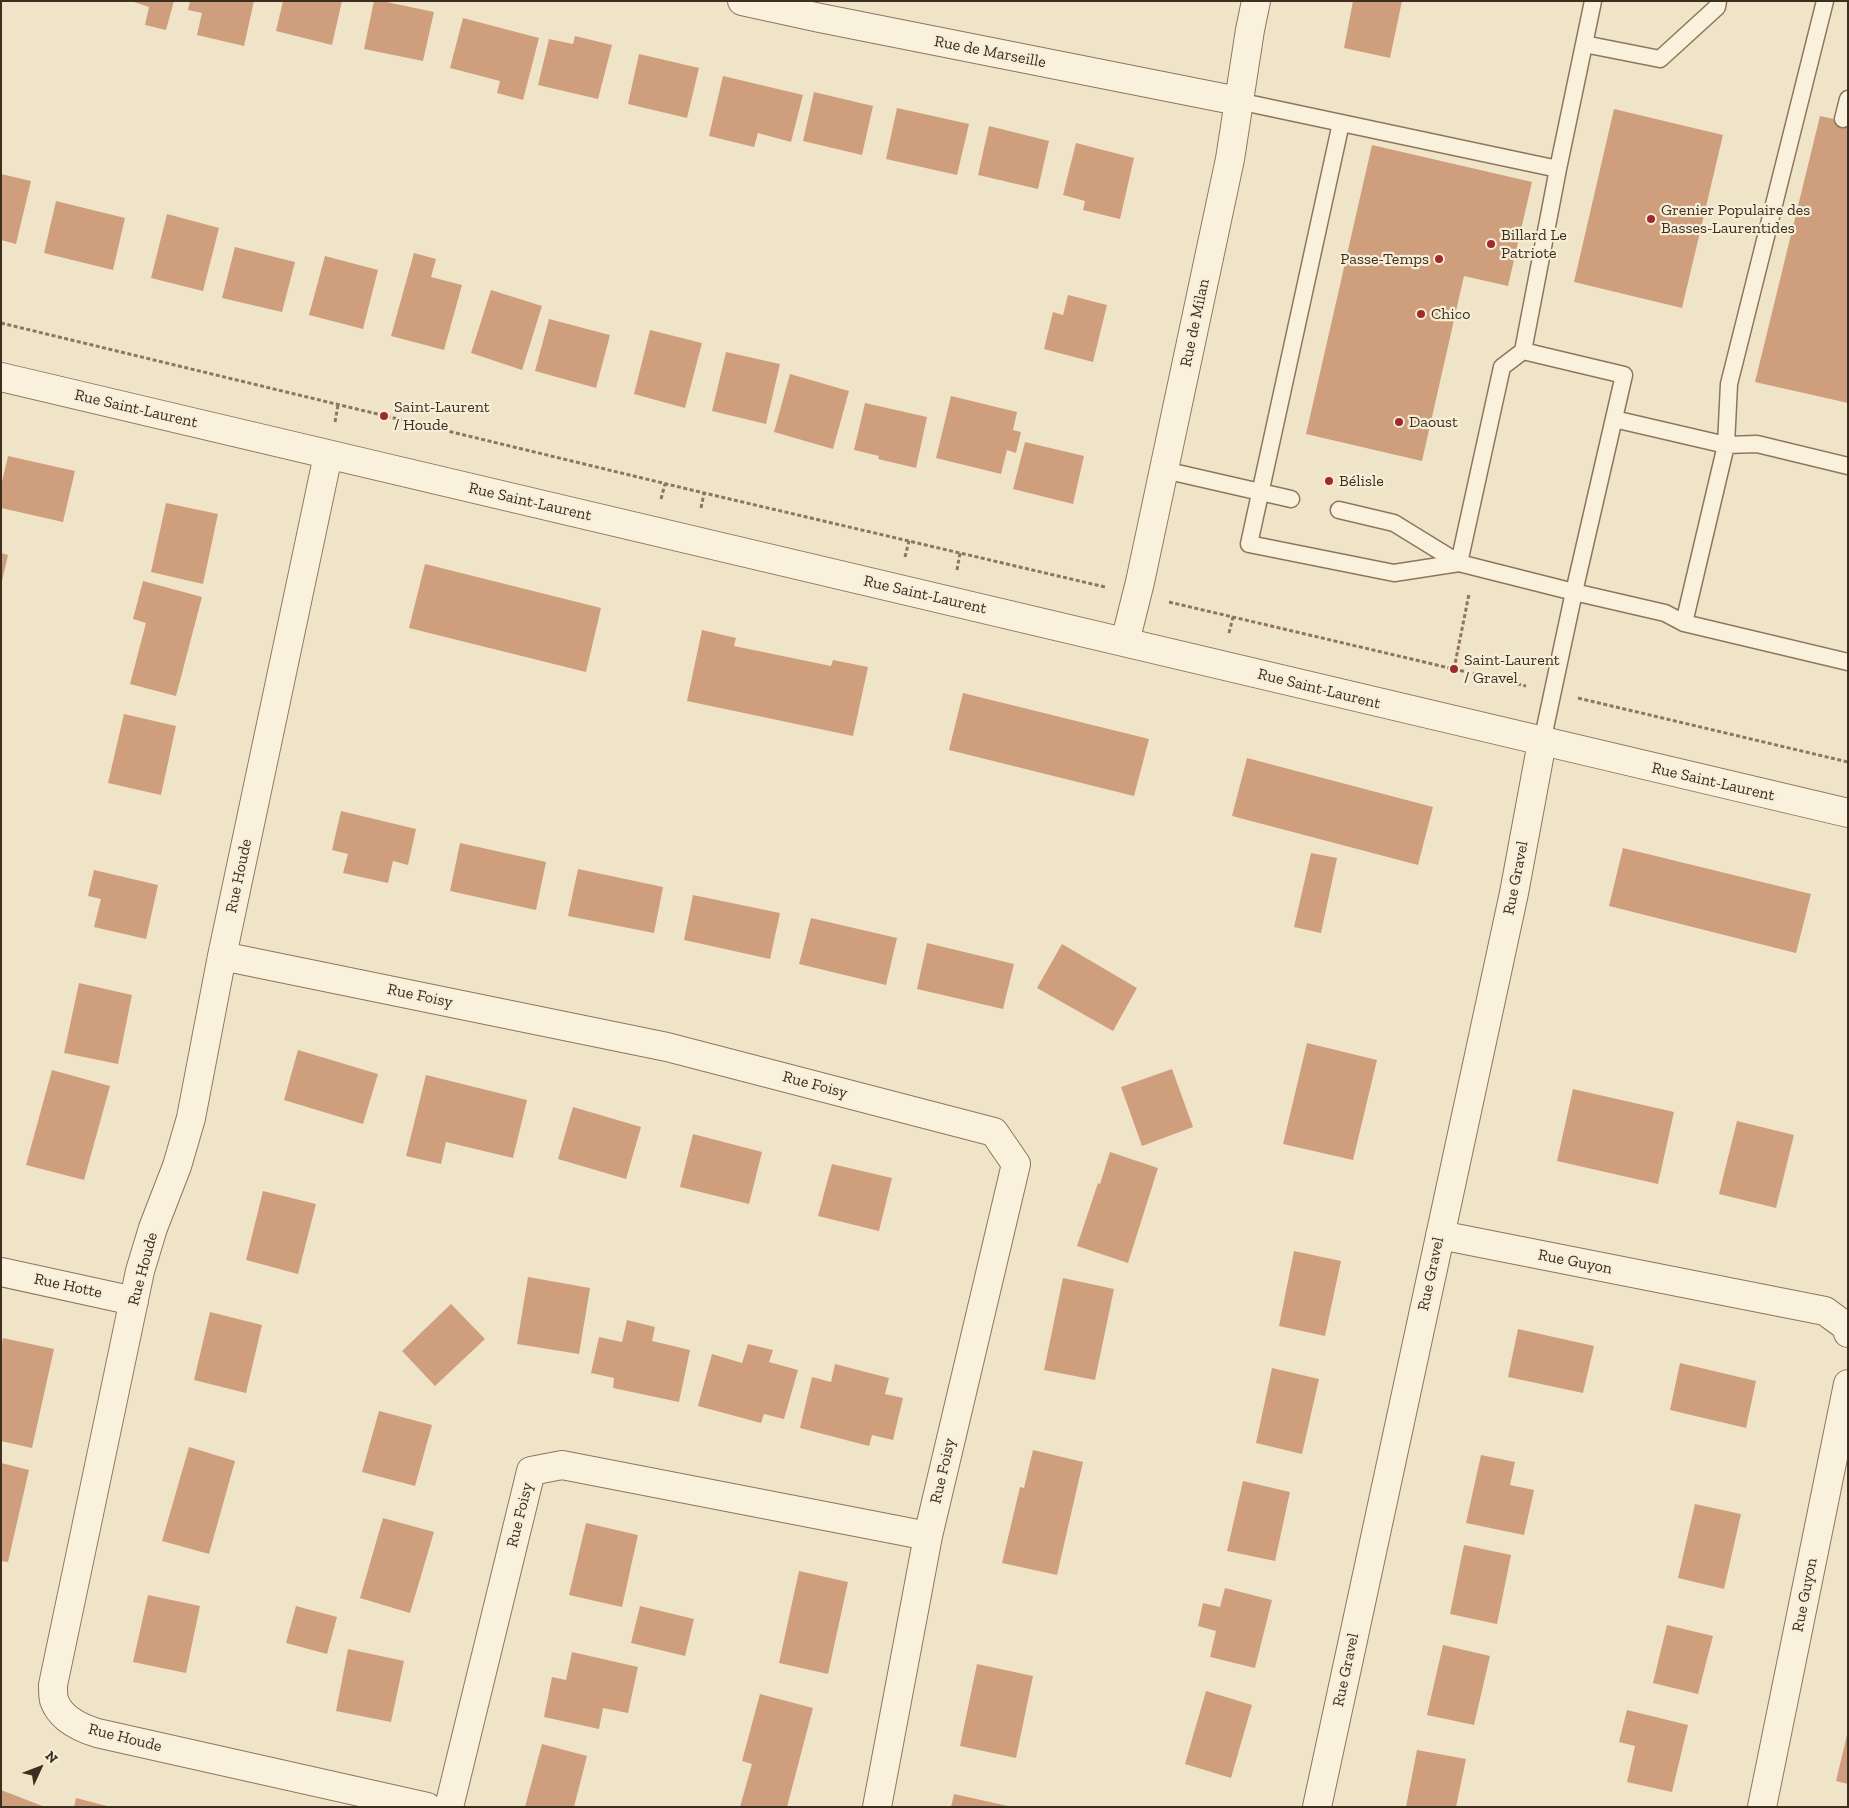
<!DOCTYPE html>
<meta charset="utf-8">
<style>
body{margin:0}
#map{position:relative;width:1849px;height:1808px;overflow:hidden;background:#f0e4c8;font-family:"Zilla Slab",serif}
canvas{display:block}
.frame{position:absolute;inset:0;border:2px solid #3d2e20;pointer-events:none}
.north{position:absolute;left:15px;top:1743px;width:50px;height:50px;-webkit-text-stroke:4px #f7eed8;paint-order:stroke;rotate:47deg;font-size:14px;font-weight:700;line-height:20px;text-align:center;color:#3d2e20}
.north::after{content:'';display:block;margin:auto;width:18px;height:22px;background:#3d2e20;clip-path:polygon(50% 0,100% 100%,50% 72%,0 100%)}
</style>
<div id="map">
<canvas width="1849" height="1808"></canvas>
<div class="frame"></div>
<div class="north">N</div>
</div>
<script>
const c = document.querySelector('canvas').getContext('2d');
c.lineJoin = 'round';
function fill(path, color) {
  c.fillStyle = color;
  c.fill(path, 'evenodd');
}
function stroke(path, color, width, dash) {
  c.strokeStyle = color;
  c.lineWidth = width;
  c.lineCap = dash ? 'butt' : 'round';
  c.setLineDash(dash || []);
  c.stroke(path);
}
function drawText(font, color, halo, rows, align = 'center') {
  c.font = font + ' "Zilla Slab",serif';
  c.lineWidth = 4.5;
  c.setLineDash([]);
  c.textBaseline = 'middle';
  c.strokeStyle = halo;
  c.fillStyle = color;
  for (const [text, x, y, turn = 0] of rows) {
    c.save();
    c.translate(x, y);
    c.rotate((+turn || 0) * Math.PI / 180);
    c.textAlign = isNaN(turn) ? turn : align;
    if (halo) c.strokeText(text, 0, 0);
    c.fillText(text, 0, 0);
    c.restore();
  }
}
fill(new Path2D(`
 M131,1h43l-8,29 -21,-5 4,-18z
 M190,1h64l-10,45 -47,-11 5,-22 -14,-3z
 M283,1h59l-10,44 -56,-14z
 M374,1h8l52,11 -11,49 -59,-12z
 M1353,1h49l-12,57 -46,-10z
 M463,18l76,20 -16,62 -26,-7 3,-12 -50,-13z
 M575,36l37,9 -14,54 -60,-14 11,-46 24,5z
 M639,54l60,14 -12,50 -59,-14z
 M723,76l80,19 -12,47 -33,-9 -4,14 -45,-11z
 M814,92l59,14 -11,49 -59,-14z
 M897,108l72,16 -12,51 -71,-16z
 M1614,109l109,26 -41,173 -108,-26z
 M1820,116l28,6v281l-93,-21z
 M989,126l60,15 -11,48 -60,-14z
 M1076,143l58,15 -14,61 -37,-9 2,-9 -22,-6z
 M1372,145l160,37 -24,104 -44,-10 -42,185 -116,-27z
 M1,174l30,7 -15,63 -15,-4z
 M56,201l69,17 -12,52 -69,-17z
 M167,214l52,14 -16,63 -52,-13z
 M235,247l60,15 -13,50 -60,-14z
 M414,253l22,6 -5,18 31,8 -18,65 -53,-14z
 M325,256l53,14 -15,59 -54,-14z
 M491,290l51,16 -20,64 -51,-17z
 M1068,295l39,10 -14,57 -49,-13 9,-37 10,3z
 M549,319l61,16 -14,53 -61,-17z
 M650,330l52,13 -17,65 -51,-14z
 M726,352l54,12 -14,60 -54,-13z
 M790,374l59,17 -16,58 -59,-17z
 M951,396l66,16 -4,18 8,2 -5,21 -9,-3 -6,24 -65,-16z
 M865,403l62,14 -11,51 -38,-9 1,-3 -25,-6z
 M1025,442l59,14 -11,48 -60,-15z
 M8,456l67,15 -12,51 -62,-14v-22z
 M166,503l52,11 -15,70 -52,-12z
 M1,553l7,2 -6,26h-1z
 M425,564l176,44 -15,64 -177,-44z
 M143,581l59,16 -26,99 -46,-12 16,-61 -13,-4z
 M702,630l34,8 -2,8 97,20 2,-6 35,7 -15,69 -166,-35z
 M963,693l186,46 -15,57 -185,-46z
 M124,714l52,12 -15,69 -53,-12z
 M1247,758l186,49 -15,58 -186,-49z
 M341,811l75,18 -8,36 -15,-4 -5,22 -45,-10 5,-19 -16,-4z
 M460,843l86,19 -10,48 -86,-19z
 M1623,848l188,46 -15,59 -187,-47z
 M1311,853l26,5 -16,75 -27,-6z
 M578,869l85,18 -9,46 -86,-17z
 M94,870l64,15 -12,54 -52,-12 7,-28 -13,-3z
 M693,895l87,18 -10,46 -86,-19z
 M811,918l86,20 -11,47 -87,-21z
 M927,943l87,21 -11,45 -86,-20z
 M1062,944l75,44 -24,43 -76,-43z
 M79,983l53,12 -14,69 -54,-11z
 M1307,1043l70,17 -24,100 -70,-16z
 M298,1050l80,24 -15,50 -79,-24z
 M1172,1069l21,58 -51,19 -21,-59z
 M52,1070l58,16 -26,94 -58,-15z
 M426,1075l101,25 -14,58 -67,-16 -5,22 -35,-8z
 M1573,1089l101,23 -16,72 -101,-23z
 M573,1107l68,20 -15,52 -68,-20z
 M1737,1121l57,14 -18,73 -57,-14z
 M693,1134l69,18 -13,52 -69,-17z
 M1110,1152l48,16 -30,95 -51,-17 21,-63 2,1z
 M832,1164l60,14 -13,53 -61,-15z
 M263,1191l53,13 -18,70 -52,-14z
 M1294,1251l47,10 -16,75 -46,-10z
 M528,1277l62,11 -11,66 -62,-10z
 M1063,1278l51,11 -19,91 -51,-10z
 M451,1304l34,35 -50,47 -33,-35z
 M210,1312l52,13 -16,68 -52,-13z
 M627,1320l28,7 -3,14 38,9 -11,52 -66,-14 1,-10 -23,-5 8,-36 23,5z
 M1518,1329l76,17 -11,47 -75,-16z
 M3,1338l51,11 -22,99 -31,-7v-93z
 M748,1344l25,6 -4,12 29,8 -14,49 -20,-5 -3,9 -63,-17 14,-52 30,9z
 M1680,1363l76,18 -10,47 -76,-18z
 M835,1364l54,14 -4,16 18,4 -10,42 -21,-5 -3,11 -69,-18 12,-51 19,5z
 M1272,1368l47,11 -17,75 -46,-11z
 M379,1411l53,14 -17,61 -53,-14z
 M189,1447l46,14 -26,93 -47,-13z
 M1033,1450l50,12 -26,113 -55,-12 18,-76 4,1z
 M1481,1455l34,7 -5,23 24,5 -10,45 -58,-12z
 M1,1463l28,7 -21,92 -7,-1z
 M1243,1481l47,11 -15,69 -48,-10z
 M1695,1504l46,10 -17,75 -46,-11z
 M383,1518l51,14 -24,81 -50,-15z
 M586,1523l52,12 -16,72 -53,-12z
 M1464,1545l47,10 -14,69 -47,-10z
 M799,1571l49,11 -20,92 -49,-11z
 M1225,1588l47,12 -17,68 -45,-11 6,-26 -18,-5 5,-23 17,4z
 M148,1595l52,11 -14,67 -53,-11z
 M296,1606l41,11 -10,37 -41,-11z
 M640,1606l54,13 -9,37 -54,-13z
 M1667,1625l46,11 -15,58 -45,-11z
 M1443,1645l47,11 -16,69 -47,-10z
 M348,1649l56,12 -13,61 -55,-11z
 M572,1652l66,15 -10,46 -25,-5 -4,21 -55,-12 8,-40 14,3z
 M977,1664l56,12 -17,82 -56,-12z
 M1206,1691l46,14 -21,73 -46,-14z
 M760,1694l53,14 -26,99h-47l12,-43 -10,-3z
 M1627,1710l61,15 -16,67 -45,-10 8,-36 -16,-4z
 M1847,1735h1v49l-12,-3z
 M542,1744l45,12 -13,51h-49z
 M1417,1750l49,9 -10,48h-50z
 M1,1790l44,17h-44z
 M954,1794l54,12v1h-57z
 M76,1798l31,8v1h-33z`), '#cf9f7d');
const service = new Path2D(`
 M1584,44l76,15 57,-52 1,-6
 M1238,101l320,68
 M1843,119l5,-20
 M1341,123l-92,421 145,29 65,-10
 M1523,351l101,24 -50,217 -115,-29 43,-196z
 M1523,351l35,-182 35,-168
 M1614,419l112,26 3,-61 96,-383
 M1164,470l127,29
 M1339,510l55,13 65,40
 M1684,623l42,-178 31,-1 91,22
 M1542,742l32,-150 91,21 19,10 164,39`);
const minor = new Path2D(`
 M742,1l78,17 418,83
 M1,377l1847,436
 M328,455l-106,501 -31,162 -14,48 -24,62 -13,43 -87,414c0,4 0,11 1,15 6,18 27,28 43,33l330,74
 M1125,642l15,-60 90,-423 20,-129 6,-29
 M222,956l445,91 327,85 22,32 -88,372 -51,271
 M1440,1235l385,76 22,16 1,6
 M1,1272l133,29
 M449,1807l82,-336 31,-6 366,71
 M1317,1807l197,-914 28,-151
 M1762,1807l86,-423`);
stroke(service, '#8d765c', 19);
stroke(minor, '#8d765c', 30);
stroke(new Path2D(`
 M1,323l703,170 401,94
 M335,422l3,-17
 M661,499l4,-15
 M701,508l3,-15
 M905,557l4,-16
 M957,570l3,-17
 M1169,602l357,84
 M1229,633l4,-16
 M1454,669l15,-75
 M1578,698l270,64`), '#8d765c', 3, [4, 2.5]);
stroke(service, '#faf1dc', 16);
stroke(minor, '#faf1dc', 28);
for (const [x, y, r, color] of [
 [1651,219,5,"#9e2a2b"],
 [1491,244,5,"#9e2a2b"],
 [1439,259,5,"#9e2a2b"],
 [1421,314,5,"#9e2a2b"],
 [384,416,5,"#9e2a2b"],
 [1399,422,5,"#9e2a2b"],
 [1329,481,5,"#9e2a2b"],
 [1454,669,5,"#9e2a2b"]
]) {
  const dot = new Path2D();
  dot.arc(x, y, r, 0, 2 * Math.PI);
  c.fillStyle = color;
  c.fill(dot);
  stroke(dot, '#f7eed8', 2);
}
drawText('16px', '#3d2e20', '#f7eed8', [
 ["Rue de Marseille",990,52,11],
 ["Rue de Milan",1195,323,-78],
 ["Rue Saint-Laurent",136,409,13],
 ["Rue Saint-Laurent",530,502,13],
 ["Rue Saint-Laurent",925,595,13],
 ["Rue Saint-Laurent",1319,689,14],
 ["Rue Saint-Laurent",1713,782,13],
 ["Rue Houde",239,876,-78],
 ["Rue Gravel",1516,878,-79],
 ["Rue Foisy",420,996,12],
 ["Rue Foisy",815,1085,15],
 ["Rue Guyon",1575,1262,11],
 ["Rue Houde",143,1269,-75],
 ["Rue Gravel",1431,1274,-78],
 ["Rue Hotte",68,1286,12],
 ["Rue Foisy",943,1471,-77],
 ["Rue Foisy",520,1515,-76],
 ["Rue Guyon",1805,1595,-79],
 ["Rue Gravel",1346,1670,-78],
 ["Rue Houde",125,1738,14]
]);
drawText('16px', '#3d2e20', '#f7eed8', [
 ["Grenier Populaire des",1661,210],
 ["Basses-Laurentides",1661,228],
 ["Billard Le",1501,235],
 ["Patriote",1501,253],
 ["Passe-Temps",1429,259,"right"],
 ["Chico",1431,314],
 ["Saint-Laurent",394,407],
 ["/ Houde",394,425],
 ["Daoust",1409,422],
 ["Bélisle",1339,481],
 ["Saint-Laurent",1464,660],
 ["/ Gravel",1464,678]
], 'left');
</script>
